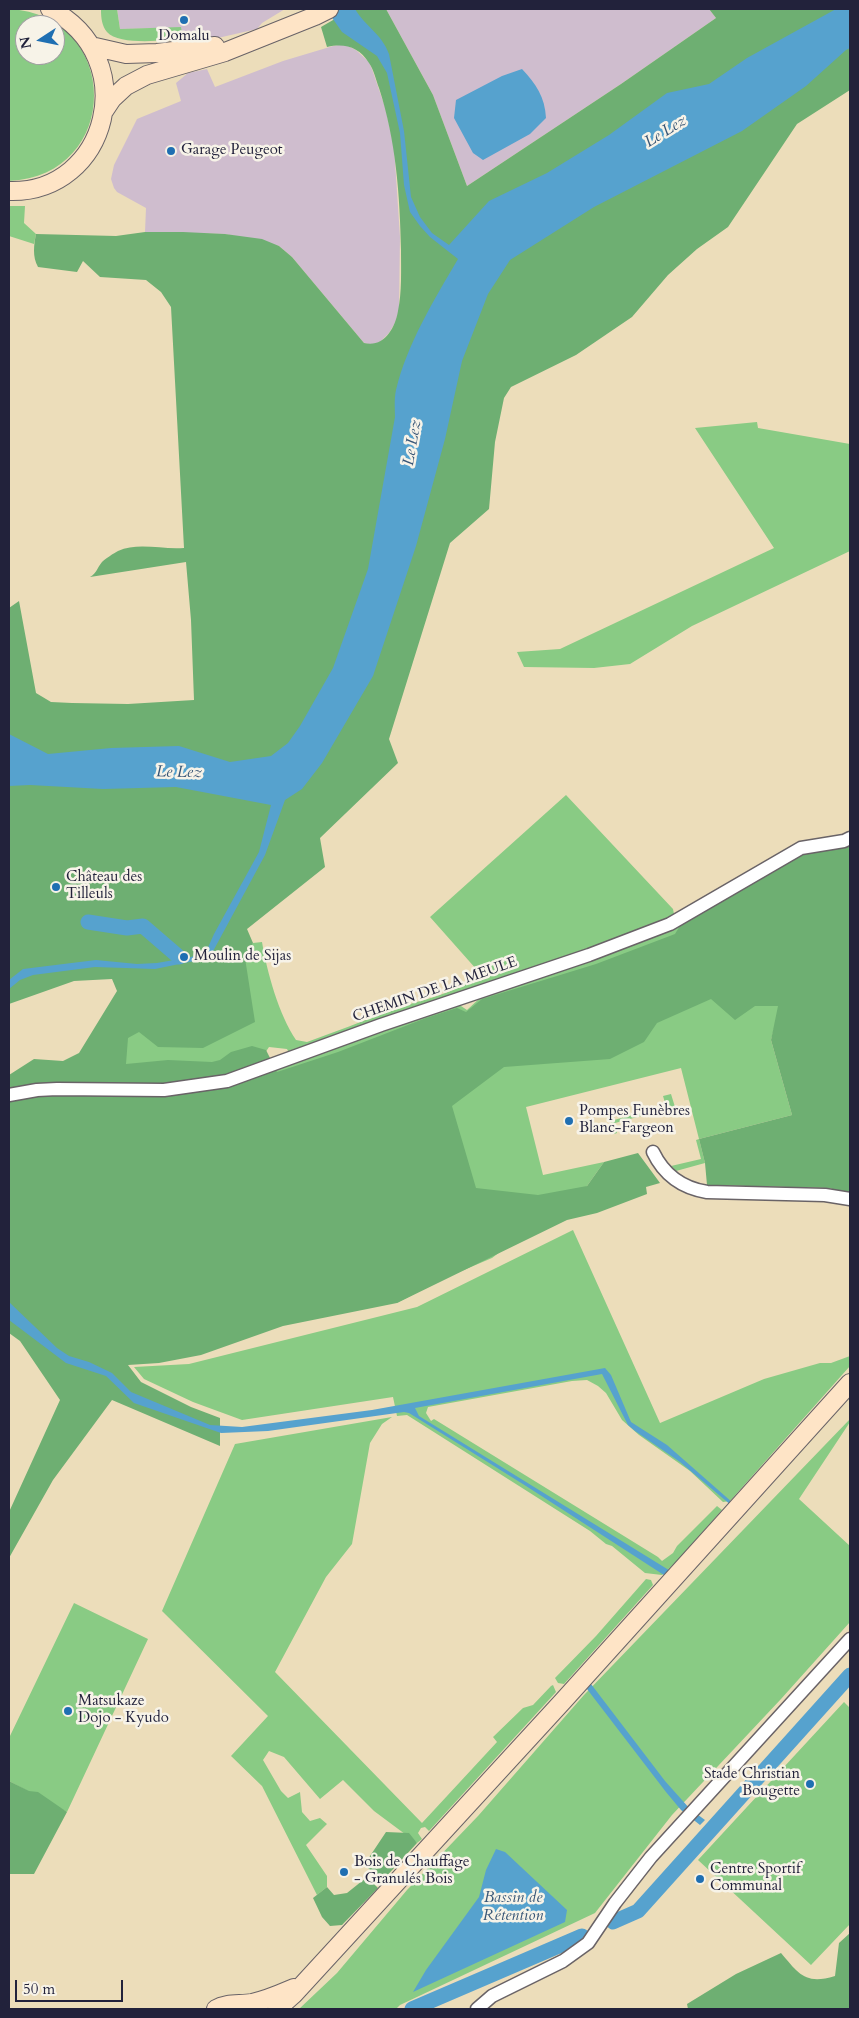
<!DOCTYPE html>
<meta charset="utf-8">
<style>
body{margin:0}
#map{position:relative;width:859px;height:2018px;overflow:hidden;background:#ecddba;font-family:Cardo,serif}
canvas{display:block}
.frame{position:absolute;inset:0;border:10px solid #22223b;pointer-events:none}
.north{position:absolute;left:15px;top:15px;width:50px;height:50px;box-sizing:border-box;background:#f7f3e8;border:1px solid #a29fa3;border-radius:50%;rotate:259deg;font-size:14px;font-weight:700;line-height:20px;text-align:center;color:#22223b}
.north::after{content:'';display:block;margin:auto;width:18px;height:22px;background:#1f6fb2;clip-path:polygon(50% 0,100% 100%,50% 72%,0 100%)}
.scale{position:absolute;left:15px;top:1980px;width:108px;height:22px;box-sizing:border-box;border:2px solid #22223b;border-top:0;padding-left:6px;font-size:15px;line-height:18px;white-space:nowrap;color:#22223b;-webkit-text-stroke:4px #f7f3e8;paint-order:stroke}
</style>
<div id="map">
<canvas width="859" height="2018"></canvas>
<div class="frame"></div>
<div class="north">N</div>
<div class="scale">50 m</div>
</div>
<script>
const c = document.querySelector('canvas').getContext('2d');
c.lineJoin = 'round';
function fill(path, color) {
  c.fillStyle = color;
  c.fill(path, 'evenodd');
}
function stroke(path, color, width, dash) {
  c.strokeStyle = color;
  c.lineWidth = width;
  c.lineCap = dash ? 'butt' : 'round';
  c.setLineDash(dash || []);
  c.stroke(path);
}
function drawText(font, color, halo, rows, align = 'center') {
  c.font = font + ' Cardo,serif';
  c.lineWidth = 5;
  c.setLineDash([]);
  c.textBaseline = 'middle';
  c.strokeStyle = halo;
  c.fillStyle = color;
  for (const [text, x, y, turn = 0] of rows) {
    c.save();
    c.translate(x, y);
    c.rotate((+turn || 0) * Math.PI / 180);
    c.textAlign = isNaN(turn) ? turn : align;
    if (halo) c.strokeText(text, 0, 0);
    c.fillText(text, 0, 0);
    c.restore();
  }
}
fill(new Path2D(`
 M117,9h168l-23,14 -5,6 -74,17 -5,-18 -58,1z
 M386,9h323l7,9 -95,66 -154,102 -34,-91z
 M344,44l12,6 13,12 3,7 13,38 9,39 6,91 -1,74 -4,12 -6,10 -9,9 -7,3 -9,-2 -72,-86 -13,-11 -54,-12 -80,-2 1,-24 -29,-16 -3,-4 -3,-9 3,-14 23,-46 44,-18 -5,-18 12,-10 19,-4 8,18 68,-26 50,-15z`), '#cfbdce');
fill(new Path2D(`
 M9,9c113,6 114,167 0,172zM25,25h30v30h-30z
 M99,9h18l3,20 61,-2 2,12c-17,1 -64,7 -76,-7 -5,-6 -6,-14 -6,-22z
 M9,206h16l-1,17 12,11 -2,10 -25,-8z
 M757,422l1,6 92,16v107l-158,75 -62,38 -36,4 -70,-1 -7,-15 43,-3 214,-101 -79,-120z
 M566,795l107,114 1,5 -5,5 -55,24 -325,110 -2,-4 -18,-2 -4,6 -43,11 -97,8v-38l110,-65 18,-26 9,-1c5,30 17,73 34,98l11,2c28,-10 56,-21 84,-32 18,-7 82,-19 86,-40l-47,-53z
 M708,910l82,58 -19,72 21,75 -93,24 6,24 -29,8 -5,-5 30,-7 -5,-19 3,-1 -18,-71 -155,39 17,68 61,-13 -17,24 -95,72 -47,20 -48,25 -139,-229 200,-70 9,6 14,-13z
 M671,1094l4,13 -60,16 2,10 -3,1 -6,-22 4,-1 2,9 52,-14 -3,-10z
 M573,1230l87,193 104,-44 56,-16h11l19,-7v10l-120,135 -7,1 -33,-31 -51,-36 -17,-15 -16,-27 -8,-7 -11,-6 -15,1 -144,26 -2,6 5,8 3,-2 224,138 4,4 11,-8 4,-7 40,-40 5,4 -45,51 -15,14 -17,-2 -33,-27 -6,-2 -16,-13 -183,-116 -10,1 -4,-19 -151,23 -49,-18 -49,-23 -10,-12 55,-3 228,-57z
 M392,1417l-10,7 -12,19 -18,101 -26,33 -51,95 147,151 75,-81 -4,-5 30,-29 10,-3 18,-19 2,-1 3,7 -127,139 -4,-4 -4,1 -3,5 4,6 -5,4 -43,-32 -31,-31 -23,19 -36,-42 -15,-6 -6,9 18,31 7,7 12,-6 2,20 8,9 10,-3 7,6 -21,21 21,31v11l-10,8 -55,-109 -31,-30 37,-40 -106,-105 73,-167z
 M850,1419v3l-51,77 51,47v76l-69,77 -109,116 -77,98 -195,92 -4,4h-97l38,-36 70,-83 71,-74 106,-121z
 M646,1579l5,1 2,5 -89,99 -6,-1 -3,-5 41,-42z
 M74,1603l74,36 -81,173 -58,-31v-43z
 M844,1702l6,6v216l-39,41 -113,-105z`), '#89cb84');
fill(new Path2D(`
 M352,9h34l47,86 34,91 154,-102 95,-66 -7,-9h127l14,26v55l-53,34 -69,103 -31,22 -29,26 -36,42 -56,38 -65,32 -7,11 -9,44 -6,67 -39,34 -61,196 9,24 -78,75 5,29 -78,62 6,14 -8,15 10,64 -52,26 -45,-1 -19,-15 -11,6 -2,26 42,-4 44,2 8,-2 11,-8 21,-6 14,4 11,22 61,-20 88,-34 31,-10 9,4 16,-13 114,-35 79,-30 11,-18 115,-68 49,-10v356l-21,-6 -122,-3 -2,-22 -6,-24 93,-24 -21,-75 7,-34h-23l-20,14 -24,-21 -54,24 -13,19 -34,17 -106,8 -52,39 24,82 62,7 49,-9 17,-24 34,-9 22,30 -14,4 1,7 -50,19 -30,7 -170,83 -114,23 -82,29 -42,8 -31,2 13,17 50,25 29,11v28l-108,-46 -59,80 -44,78v-46l51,-112 -40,-59 -11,-8v-258l25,-16 29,2 16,-8 38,-62 -5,-12 -38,2 -65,23v-396l10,-7 17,92 15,9 21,1 56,1 66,-4 -3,-80 -5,-58 -96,15c7,-4 7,-9 12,-15 3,-3 12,-9 16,-11 20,-9 45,-1 66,-3l-13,-241 -10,-15 -15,-12 -46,-3 -17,-16 -6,11 -39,-5c-6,-10 -4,-23 -2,-33l80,2 29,-4h38l42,2 37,5 17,7 13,11 72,86c19,5 31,-14 34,-32 4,-19 3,-41 3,-61 -1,-54 -5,-110 -22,-162 -3,-8 -5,-18 -10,-25 -10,-16 -24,-20 -42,-16l-6,-20z
 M9,1781l20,10 9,1 29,20 -33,62h-25z
 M386,1832l23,1 8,10 -34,37 -19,-15z
 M367,1877l11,11 -36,37 -12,1 -8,-9 -9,-19 14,-11 7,8 13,-2z
 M850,1933v76h-162l-1,-5 49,-30 45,-21c18,21 24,32 54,23l4,-33z`), '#6eaf72');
fill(new Path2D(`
 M326,9h29c10,17 27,25 34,45l15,77 7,66 9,20 12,16 17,12 40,-44 58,-28 62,-38 58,-42 42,-9 38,-26 89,-49h14v39l-4,2 -40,36 -64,45 -148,76 -84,53 -22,34 -26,67 -17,78 -29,107 -43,130 -51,87 -20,26 -17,11 -20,55 -54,100 -7,4 -49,10 -60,-2 -62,8 -13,5 -11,9v-9l14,-11 73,-9 41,4 20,-1 34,-6 15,-5 8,-18 45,-82 12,-47 -95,-18 -73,2 -73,-4 -21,1v-52l39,20 63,-6 68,-2 51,16 41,-6 17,-13 12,-17 33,-58 35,-99 27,-152c0,-8 -1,-18 1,-27 11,-46 38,-90 62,-131l-28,-22 -10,-11 -10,-14 -6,-27 -4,-52 -13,-60 -10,-17 -35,-24z
 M522,69c14,15 23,28 24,49l-16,16 -47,26 -10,-7 -19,-35 2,-18 46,-24z
 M9,1302l48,46 12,8 20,6 23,11 19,19 79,33 32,2 130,-17 233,-42 6,7 20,47 36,23 66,58 -1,3 -52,-44 -45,-31 -7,-6 -26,-51 -187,34 4,8 253,156 -5,5 -141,-91 -117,-73 -5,-1 -136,19 -47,2 -87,-30 -28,-27 -40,-13 -57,-43z
 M591,1684l74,97 25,28 15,11 -5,5 -19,-15 -15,-18 -79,-103z
 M496,1849l9,3 62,58 -2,12 -152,70 13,-22 53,-73 7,-27z`), '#56a2ce');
stroke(new Path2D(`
 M88,922l39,6 16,-2 36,31
 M613,1922l25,-11 212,-236
 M412,2009l170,-73`), '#56a2ce', 15);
const street = new Path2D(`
 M9,1095l28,-5 20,-1 107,1 63,-9 154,-56 208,-70 81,-31 131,-76 43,-7 6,-3
 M653,1152c11,23 29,36 54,40l118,3 25,4
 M477,2009l15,-13 71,-35 25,-18 27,-40 36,-46 199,-218`);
const secondary = new Path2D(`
 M91,46l35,8 31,-1 58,-7
 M104,111l8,-12 14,-13 21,-11 78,-23 90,-36 14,-7
 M9,191c100,3 134,-134 41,-182
 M216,2009c10,-6 24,-4 36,-6 15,-3 28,-9 42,-15
 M277,2009l17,-15 269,-293 287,-318`);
stroke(street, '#696367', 15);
stroke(secondary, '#696367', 20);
stroke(street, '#fff', 12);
stroke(secondary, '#fee4c6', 18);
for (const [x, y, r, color] of [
 [184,20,5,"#1f6fb2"],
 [171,151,5,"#1f6fb2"],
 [56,887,5,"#1f6fb2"],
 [184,957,5,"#1f6fb2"],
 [569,1121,5,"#1f6fb2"],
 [68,1711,5,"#1f6fb2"],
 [810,1784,5,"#1f6fb2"],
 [344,1872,5,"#1f6fb2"],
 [700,1879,5,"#1f6fb2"]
]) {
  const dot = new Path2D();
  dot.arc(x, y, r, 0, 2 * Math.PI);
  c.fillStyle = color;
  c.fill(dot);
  stroke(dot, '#f7f3e8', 2);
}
drawText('15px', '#22223b', '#f7f3e8', [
 ["Domalu",184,37,"center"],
 ["Garage Peugeot",181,151],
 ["Château des",66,878],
 ["Tilleuls",66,895],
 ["Moulin de Sijas",194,957],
 ["Pompes Funèbres",579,1112],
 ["Blanc-Fargeon",579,1129],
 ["Matsukaze",78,1702],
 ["Dojo - Kyudo",78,1719],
 ["Stade Christian",800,1775,"right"],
 ["Bougette",800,1792,"right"],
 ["Bois de Chauffage",354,1863],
 ["- Granulés Bois",354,1880],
 ["Centre Sportif",710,1870],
 ["Communal",710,1887]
], 'left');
drawText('15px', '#22223b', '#f7f3e8', [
 ["CHEMIN DE LA MEULE",435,990,-19]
]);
drawText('italic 16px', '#375576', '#f7f3e8', [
 ["Le Lez",666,132,-32],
 ["Le Lez",413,443,-80],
 ["Le Lez",179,773,1],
 ["Bassin de",513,1898],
 ["Rétention",513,1916]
]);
</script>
